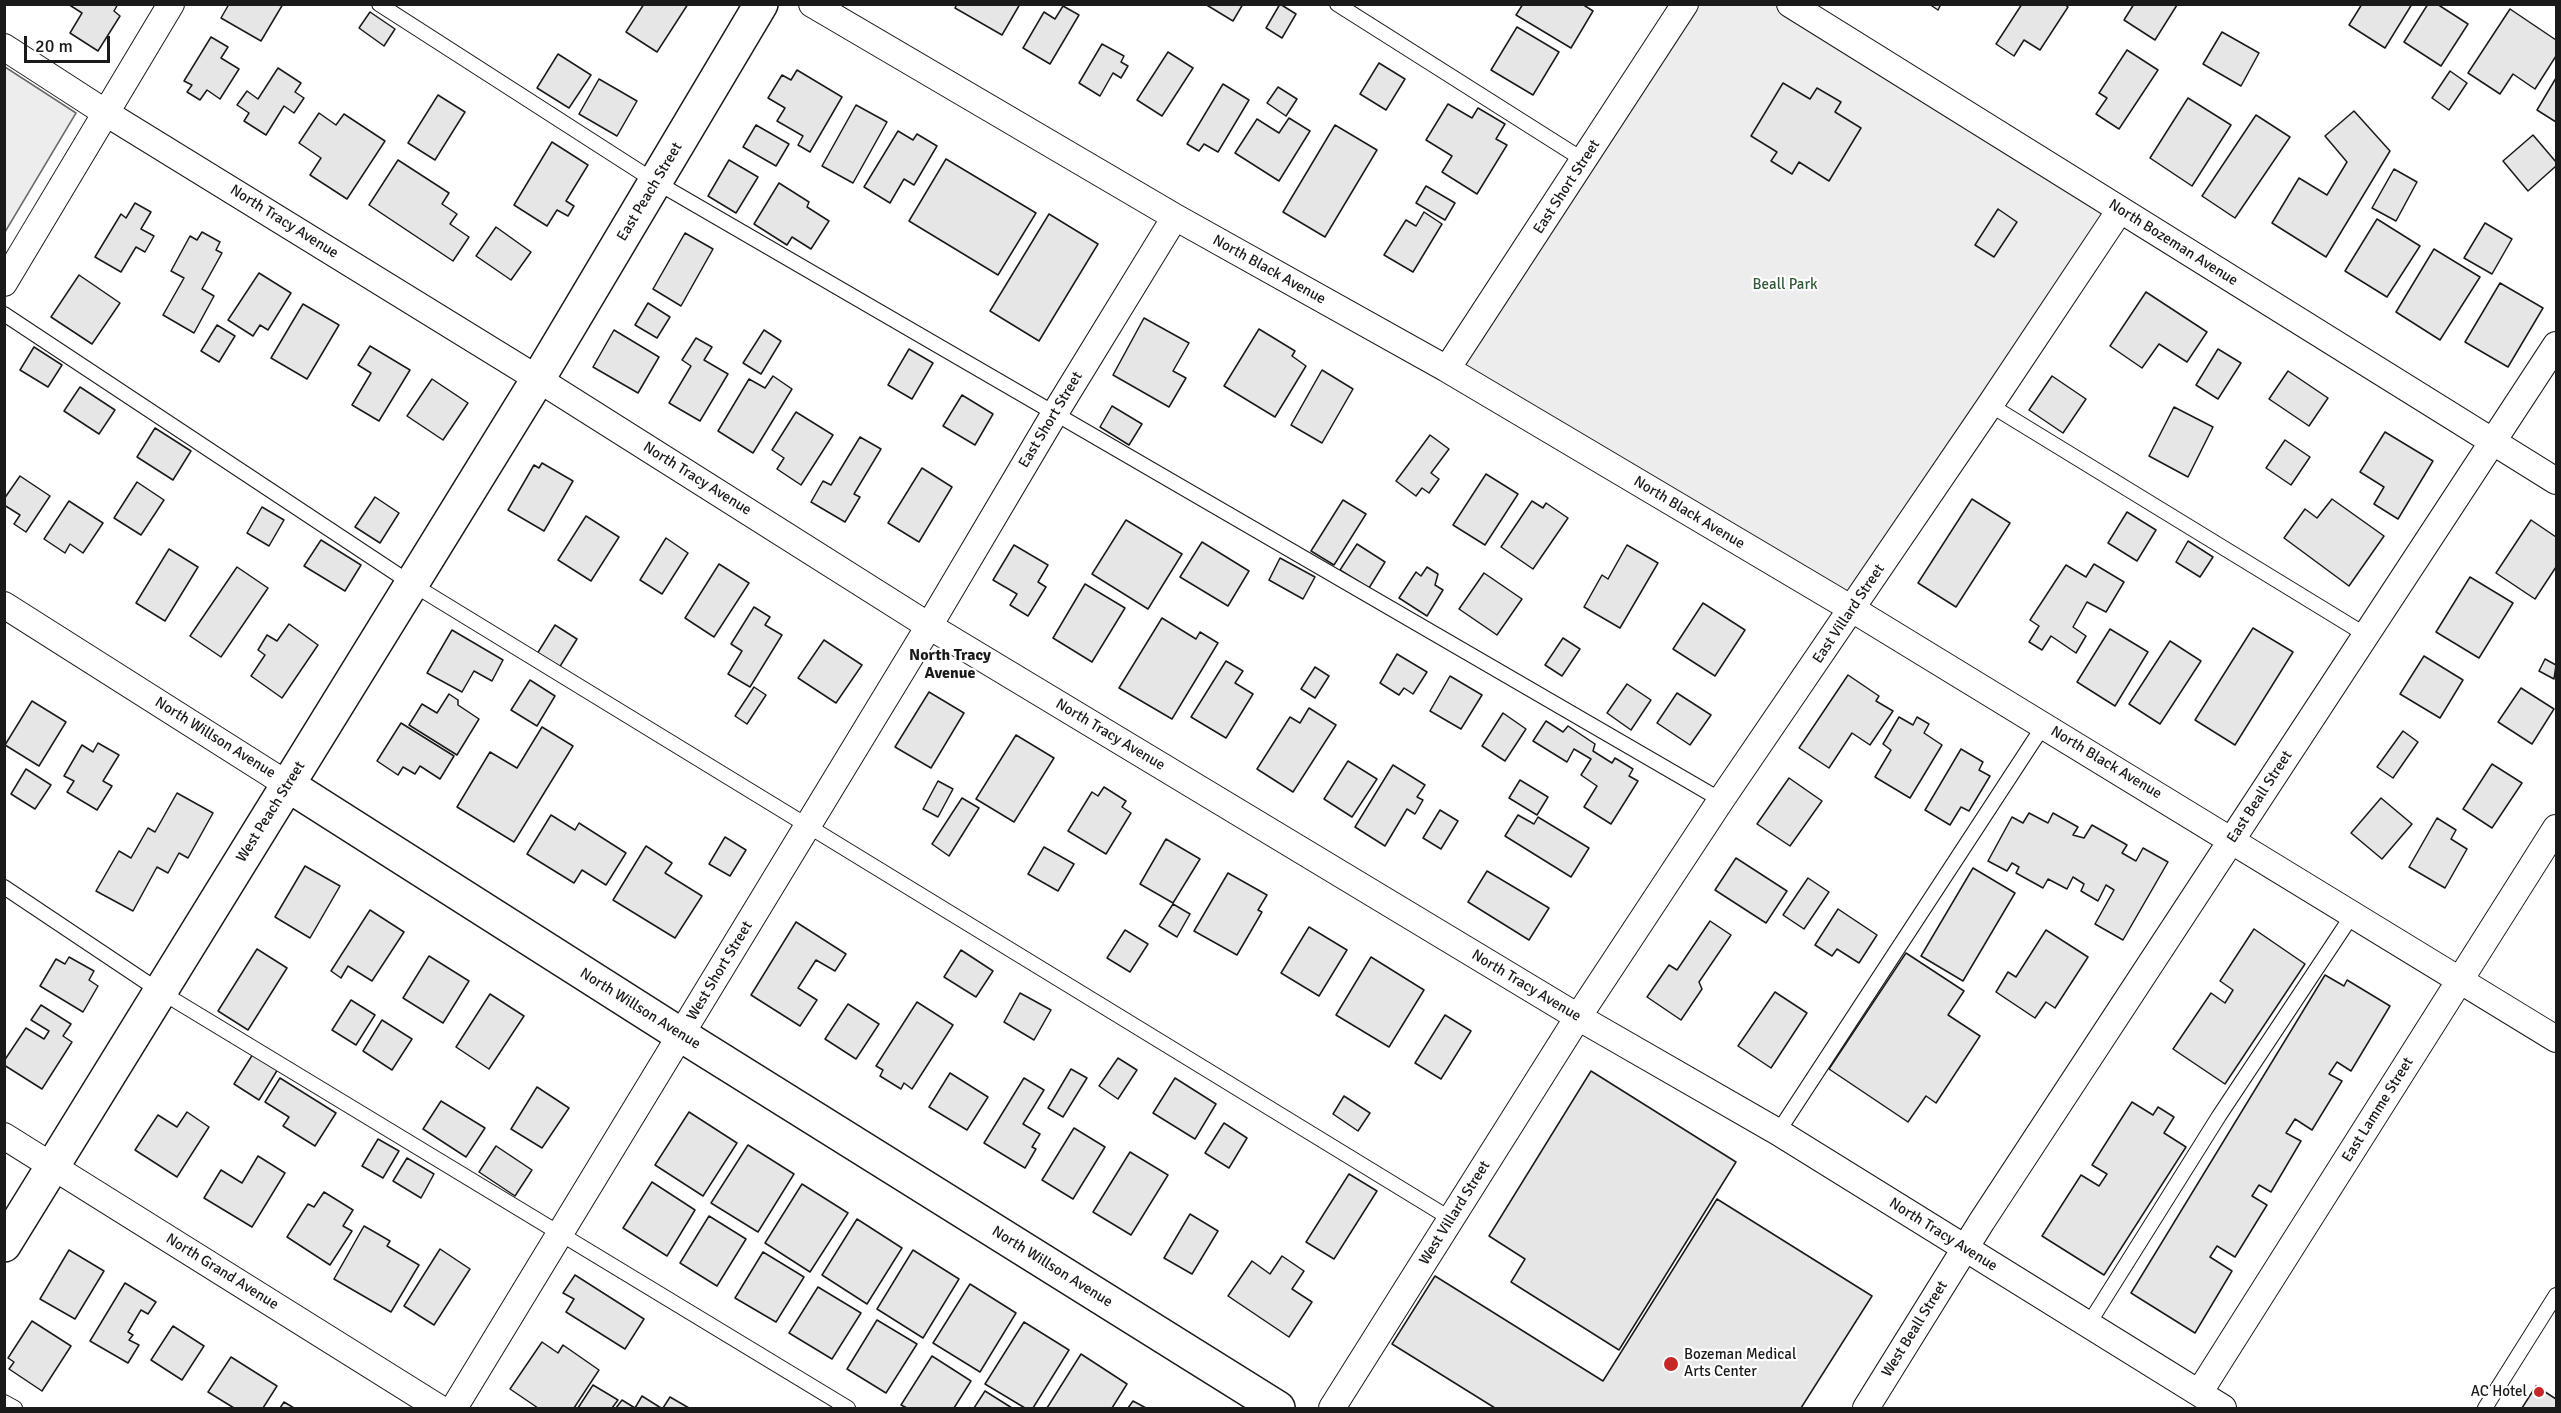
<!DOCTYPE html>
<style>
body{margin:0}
#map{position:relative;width:2561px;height:1413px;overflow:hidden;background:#fff;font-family:Signika,sans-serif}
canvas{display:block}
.frame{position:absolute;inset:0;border:6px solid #1a1a1a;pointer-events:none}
.scale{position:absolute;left:24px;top:36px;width:86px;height:27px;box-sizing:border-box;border:3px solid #1a1a1a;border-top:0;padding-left:8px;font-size:18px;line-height:21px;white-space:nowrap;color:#1a1a1a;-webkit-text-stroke:4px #fff;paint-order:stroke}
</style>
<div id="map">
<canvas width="2561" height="1413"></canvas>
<div class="frame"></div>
<div class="scale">20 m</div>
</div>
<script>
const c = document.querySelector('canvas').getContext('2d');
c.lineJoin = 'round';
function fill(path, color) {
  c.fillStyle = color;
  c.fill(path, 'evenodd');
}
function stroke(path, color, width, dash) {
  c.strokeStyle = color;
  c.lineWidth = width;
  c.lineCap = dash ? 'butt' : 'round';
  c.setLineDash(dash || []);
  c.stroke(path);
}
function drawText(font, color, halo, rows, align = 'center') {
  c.font = font + ' Signika,sans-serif';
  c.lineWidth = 4.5;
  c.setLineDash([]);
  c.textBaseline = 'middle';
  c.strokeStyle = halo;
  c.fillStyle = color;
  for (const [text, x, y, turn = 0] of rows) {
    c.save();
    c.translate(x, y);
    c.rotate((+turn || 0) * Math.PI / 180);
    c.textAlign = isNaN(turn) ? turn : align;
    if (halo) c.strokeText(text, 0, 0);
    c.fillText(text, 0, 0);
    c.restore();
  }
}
const green = new Path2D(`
 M1685,5h105l330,205 -268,399 -405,-240z
 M5,67l71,46 -71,119z`);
fill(green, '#ededed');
stroke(green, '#6a6a6a', 1.5);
const building = new Path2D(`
 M68,4h50l-4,7 6,5 -22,35 -28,-18 12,-20z
 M229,4h54l-22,37 -40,-23z
 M644,4h44l-31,48 -31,-20z
 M957,4h63l-18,31 -47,-27z
 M1205,4h38l-10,17z
 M1280,4l16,10 -14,24 -16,-10z
 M1523,4h59l11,7 -22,37 -55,-33z
 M1929,4h12l-3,6z
 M2022,4h42l4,3 -28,43 -16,-10 -10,16 -18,-12z
 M2134,4h43v1l-22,35 -31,-20z
 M2362,4h50l-27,44 -36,-23z
 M2428,4h9l31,20 -27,42 -37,-24z
 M1063,6l16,9 -29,49 -27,-16 21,-36 11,7z
 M2510,9l46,31v16l-21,33 -22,-15 -13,20 -32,-21z
 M370,12l25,17 -11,17 -25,-18z
 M1517,27l42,25 -26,43 -42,-25z
 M2222,32l37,21 -18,33 -38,-22z
 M211,37l17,10 -7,11 18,11 -19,30 -13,-9 -7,10 -13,-8 5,-7 -8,-4z
 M1102,44l22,12 -3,6 7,4 -7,12 -8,-5 -13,23 -21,-13z
 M2127,50l31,20 -39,59 -23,-15 11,-16 -8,-5z
 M1168,52l25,16 -31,48 -25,-16z
 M558,54l33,21 -22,33 -32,-20z
 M1379,63l26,16 -19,31 -26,-16z
 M278,68l23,15 -6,9 9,6 -10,15 -10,-7 -18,29 -22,-14 5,-8 -12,-8 10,-14 11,8z
 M797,70l45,27 -32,55 -12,-7 5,-9 -26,-15 8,-13 -17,-10 14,-23 9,5z
 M2450,71l17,12 -18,27 -17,-12z
 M2556,78v44l-19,-12z
 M599,79l38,22 -20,35 -38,-22z
 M1783,83l27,16 7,-11 24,14 -6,10 26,16 -32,53 -30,-19 -7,12 -21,-13 6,-9 -26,-16z
 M1223,84l26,16 -31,52 -14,-8 -5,7 -12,-7z
 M1278,87l19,12 -11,17 -19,-13z
 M438,95l27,17 -30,48 -27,-17z
 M2188,98l43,27 -39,61 -42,-28z
 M1448,104l24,14 6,-10 27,16 -9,15 11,6 -30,49 -35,-22 10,-16 -26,-16z
 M856,105l31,17 -34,61 -31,-17z
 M2354,111l36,40 -64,106 -54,-34 27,-45 28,17 20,-33 -22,-26z
 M319,113l17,12 8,-11 41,27 -38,58 -37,-24 11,-17 -22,-15z
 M2256,115l34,22 -55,81 -33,-22z
 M1289,118l21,13 -31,50 -44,-28 22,-34 22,14z
 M756,125l33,19 -13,22 -33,-19z
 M1335,125l42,25 -52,87 -42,-25z
 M898,131l15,9 4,-6 20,12 -23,39 -10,-6 -14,24 -26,-16z
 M2533,135l23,27v4l-28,25 -25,-30z
 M552,142l36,23 -22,36 8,5 -6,10 -11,-6 -10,16 -33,-21z
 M946,159l90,54 -38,62 -89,-54z
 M398,160l51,33 -7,11 15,10 -7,10 19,13 -16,24 -84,-56z
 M729,160l29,17 -22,36 -28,-17z
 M2394,169l23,13 -21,39 -24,-13z
 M779,183l30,19 -2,5 22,14 -18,28 -19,-12 -5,8 -33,-21z
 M1426,186l29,17 -10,17 -29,-17z
 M135,203l16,9 -10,17 13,7 -9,16 -9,-5 -15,25 -26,-15 26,-43 5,4z
 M1998,209l19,13 -23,35 -19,-12z
 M1424,212l18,12 -29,48 -29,-17 22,-35 10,6z
 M1049,214l49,30 -59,97 -49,-30z
 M2377,219l43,27 -33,51 -42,-26z
 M2485,223l27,16 -20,35 -28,-16z
 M496,227l35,25 -20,28 -35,-24z
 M202,232l18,10 -4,8 6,3 -20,36 12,7 -20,37 -31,-18 21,-37 -13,-7 19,-35 7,4z
 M685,233l28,16 -32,57 -28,-17z
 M2434,249l46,28 -40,63 -44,-28z
 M259,273l32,20 -23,37 -8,-5 -7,11 -25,-16z
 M79,275l41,28 -28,41 -41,-27z
 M2500,283l43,25 -35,59 -43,-25z
 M2146,292l61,40 -20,30 -28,-18 -17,24 -32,-22z
 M648,303l22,14 -13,21 -22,-13z
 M303,304l36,21 -32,54 -36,-21z
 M1144,318l45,25 -16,28 13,7 -17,29 -56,-32z
 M217,325l18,11 -16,26 -18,-11z
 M1259,329l36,22 -3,5 14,10 -31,51 -51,-31z
 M614,330l45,27 -21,36 -45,-26z
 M764,330l17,11 -20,33 -18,-11z
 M696,338l16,9 -8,13 24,14 -28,47 -31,-18 22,-37 -9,-6z
 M370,346l40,24 -31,51 -27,-16 19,-32 -13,-8z
 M34,347l28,18 -14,22 -28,-17z
 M909,349l24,14 -21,36 -24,-14z
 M2218,349l23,14 -23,36 -22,-14z
 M1322,370l31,19 -31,54 -31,-18z
 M2288,371l40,27 -19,28 -40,-27z
 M773,376l19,13 -39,64 -35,-22 31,-52 16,9z
 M2052,376l34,23 -23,34 -34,-23z
 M432,379l36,24 -25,37 -36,-24z
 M80,387l35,23 -16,24 -35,-23z
 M962,395l31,19 -18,31 -32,-19z
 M1112,406l30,18 -13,21 -29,-18z
 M2174,407l39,20 -25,50 -39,-21z
 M796,412l37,23 -32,50 -24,-16 7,-11 -12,-8z
 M155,428l36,23 -18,29 -36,-23z
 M2385,432l48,29 -35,58 -24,-15 10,-17 -24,-15z
 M1430,435l19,14 -18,24 8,6 -10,14 -7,-5 -6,8 -20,-15z
 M860,437l21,12 -27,45 6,3 -15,25 -34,-20 12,-21 8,4z
 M2285,440l25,17 -19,28 -25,-17z
 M542,463l31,18 -29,50 -36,-21 26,-45 5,3z
 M922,468l30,19 -33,55 -31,-19z
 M1486,474l32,20 -33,51 -32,-20z
 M20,476l30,20 -24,36 -12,-8 6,-9 -16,-10v-6z
 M137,482l27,18 -23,35 -27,-17z
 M375,497l24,16 -19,30 -25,-16z
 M1972,499l38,24 -54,84 -38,-24z
 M2332,499l52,37 -35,50 -65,-48 21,-29 12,9z
 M1343,500l23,14 -32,51 -23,-14z
 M69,501l34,22 -20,30 -13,-9 -5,9 -21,-14z
 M1532,501l11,7 3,-5 22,15 -35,51 -32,-22z
 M262,507l22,13 -15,26 -22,-13z
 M2127,512l29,18 -19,31 -29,-18z
 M586,516l33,21 -28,44 -33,-21z
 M1126,520l56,34 -34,55 -56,-35z
 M2531,520l25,17v30l-21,32 -39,-26z
 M666,538l22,15 -26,41 -22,-14z
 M321,540l40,25 -16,26 -41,-25z
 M2188,541l25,16 -13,20 -24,-15z
 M1202,542l47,29 -21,35 -48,-29z
 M1357,544l28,18 -16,26 -29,-18z
 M1014,545l34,20 -10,17 8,5 -18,29 -18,-11 7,-11 -24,-14z
 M1627,545l31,18 -38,65 -36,-21 18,-32 6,4z
 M169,549l29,18 -33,54 -29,-18z
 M1280,558l35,19 -12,22 -34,-19z
 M719,564l30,19 -35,54 -29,-19z
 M2094,564l30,18 -18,30 -19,-10 -14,25 13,9 -10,17 -25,-17 -9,14 -13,-8 10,-16 -9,-6 36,-55 20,12z
 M237,567l31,21 -47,69 -31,-21z
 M1427,567l11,7 -3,11 8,5 -16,26 -28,-18 17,-26 5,4z
 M1484,573l38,26 -25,36 -38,-26z
 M2470,577l43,26 -34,55 -43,-26z
 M1085,584l40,24 -33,54 -39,-24z
 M1703,603l42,27 -30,46 -42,-27z
 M754,607l16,10 -5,8 17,10 -32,52 -22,-13 14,-23 -11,-7z
 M1162,618l34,21 4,-7 18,11 -46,76 -53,-31z
 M289,624l29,21 -36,53 -31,-22 14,-21 -7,-5 9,-15 10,6z
 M555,625l22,14 -18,29 -22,-14z
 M2253,628l40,24 -58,93 -40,-25z
 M2110,629l38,23 -33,54 -38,-24z
 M452,630l51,30 -11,21 -18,-10 -12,21 -35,-19z
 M1563,638l17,11 -18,27 -17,-11z
 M824,640l38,25 -26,38 -38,-25z
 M2170,641l31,20 -41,63 -31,-20z
 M1397,654l30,18 -14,22 -9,-6 -5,7 -19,-12z
 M2424,656l39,24 -23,38 -40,-24z
 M2545,659l11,6 -2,14 -15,-8z
 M1226,661l17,10 -8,12 18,11 -27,44 -35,-21z
 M1315,667l14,9 -14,22 -14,-9z
 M1848,675l31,21 -3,5 17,10 -23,34 -18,-12 -23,35 -30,-20z
 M1450,676l32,19 -21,34 -31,-18z
 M530,680l25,16 -18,30 -26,-16z
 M1627,684l24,16 -20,30 -24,-17z
 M754,687l12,8 -19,29 -12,-8z
 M2521,688l33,21 -22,35 -34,-22z
 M929,692l35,21 -33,55 -36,-21z
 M1677,693l34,22 -21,30 -33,-22z
 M449,694l9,6v5l21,14 -22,36 -48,-30 13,-21 15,9z
 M32,701l34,21 -27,44 -34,-21z
 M1309,708l27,17 -43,67 -36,-23 33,-52 10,6z
 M1503,713l23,16 -21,32 -23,-15z
 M1899,717l14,8 4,-8 12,7 -5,9 18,12 -32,53 -35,-21 16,-27 -8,-6z
 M1546,721l17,11 5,-6 27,18 -2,7 19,12 3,-5 18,11 -4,7 9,5 -27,43 -27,-17 13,-21 -16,-11 10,-16 -17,-10 -7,13 -34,-21z
 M401,723l53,33 -14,23 -20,-13 -5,8 -12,-7 -5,8 -21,-14z
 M542,727l31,19 -59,96 -57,-35 33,-55 27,16z
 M2403,731l15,11 -25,36 -16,-11z
 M1016,735l38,23 -40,64 -38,-23z
 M98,743l21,12 -16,26 9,5 -15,24 -30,-18 7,-11 -10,-5 18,-31 11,7z
 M1961,749l22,13 -4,8 11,6 -21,35 -8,-4 -11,18 -25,-15z
 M1348,761l29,18 -25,38 -28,-18z
 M2492,764l30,19 -30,45 -29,-19z
 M1393,765l32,20 -8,12 6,3 -8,14 -8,-5 -22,37 -30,-19z
 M26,769l25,16 -16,24 -24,-15z
 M1789,778l33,23 -32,45 -33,-22z
 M1520,780l28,17 -11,18 -28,-17z
 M938,781l15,8 -15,28 -15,-8z
 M1104,787l22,14 -4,6 9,6 -25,41 -38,-23 24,-39 6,4z
 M177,793l36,20 -25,45 -9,-5 -11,20 -11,-6 -24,44 -37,-20 23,-40 12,7 17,-30 7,4z
 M962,798l17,10 -30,48 -17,-12z
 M2381,798l31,26 -30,35 -31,-26z
 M1440,810l18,11 -17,28 -18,-11z
 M2029,813l19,10 5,-10 25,14 -5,8 11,3 8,-13 35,20 -5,8 14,8 7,-13 25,14 -45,78 -28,-16 19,-34 -8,-5 -8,16 -17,-10 3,-7 -11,-7 -6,12 -19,-10 -5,9 -27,-15 3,-6 -7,-4 -5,8 -19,-10 24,-44 11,6z
 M551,815l24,15 4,-7 47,30 -20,32 -24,-15 -8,13 -47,-29z
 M1518,815l16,9 4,-7 51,31 -18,29 -66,-41z
 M2437,818l19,12 -5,9 16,10 -22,39 -36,-21z
 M725,837l21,13 -16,26 -21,-12z
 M1166,839l34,20 -27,44 -33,-19z
 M646,846l26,17 -7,10 37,23 -27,42 -62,-38z
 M1044,847l30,17 -16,27 -30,-17z
 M1736,858l51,33 -21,32 -51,-33z
 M305,866l35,20 -30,52 -35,-21z
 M1973,868l42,25 -52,88 -42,-25z
 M1487,871l62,37 -20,32 -61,-38z
 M1228,873l39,22 -9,15 4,2 -25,43 -43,-24z
 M1808,878l21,14 -25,37 -21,-14z
 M1173,904l17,10 -13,23 -18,-11z
 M1838,909l39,26 -18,28 -22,-14 -5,7 -17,-11z
 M370,910l34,22 -32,49 -24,-15 -7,12 -10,-7z
 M1710,921l21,14 -32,47 3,7 -21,31 -34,-23 22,-32 8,5z
 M796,922l50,32 -11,17 -19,-11 -18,28 19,12 -17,26 -49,-31z
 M1309,927l38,23 -28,46 -38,-23z
 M2254,929l51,35 -80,120 -52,-35 38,-56 14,10 8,-13 -13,-9z
 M1125,930l23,14 -18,28 -23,-14z
 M2046,930l42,27 -33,51 -9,-6 -11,16 -39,-26 12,-20 8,5z
 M257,949l30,19 -39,62 -30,-19z
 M961,950l32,21 -17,26 -32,-20z
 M1906,953l58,38 -16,24 32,21 -44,67 -10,-7 -18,26 -79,-53z
 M429,956l40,25 -26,42 -40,-25z
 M69,957l25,14 -5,9 9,6 -15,26 -43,-26 16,-27 9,5z
 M1371,957l53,33 -35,57 -53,-32z
 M2325,975l19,11 3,-6 43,26 -39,65 -14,-9 -8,12 13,7 -30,49 -17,-11 -9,14 15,8 -30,51 -12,-7 -7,11 15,9 -32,52 -18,-11 -7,11 22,14 -37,62 -64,-40z
 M1775,992l32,21 -36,55 -33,-22z
 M1020,993l31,17 -17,30 -30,-18z
 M490,994l34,22 -35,53 -33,-22z
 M351,1000l24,15 -19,30 -24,-15z
 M917,1002l36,23 -41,64 -8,-6 -3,6 -21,-13 3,-6 -7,-4z
 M848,1004l31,20 -23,35 -31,-20z
 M41,1005l30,19 -8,12 9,6 -30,47 -38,-24v-4l22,-33 18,11 5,-8 -18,-11z
 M1445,1015l26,16 -30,48 -26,-16z
 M382,1020l30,19 -20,31 -29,-19z
 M253,1054l25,15 -19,31 -25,-16z
 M1118,1058l19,12 -19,29 -19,-13z
 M1071,1069l16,9 -24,39 -15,-9z
 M1591,1071l145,91 -117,188 -108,-68 14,-23 -36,-23z
 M950,1073l38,24 -21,33 -38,-23z
 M280,1078l56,35 -21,33 -32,-20 6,-9 -24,-15z
 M1024,1078l20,12 -21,34 17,10 -8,13 4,2 -11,19 -41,-25z
 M1175,1078l41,26 -21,35 -42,-26z
 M537,1087l32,21 -27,40 -31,-19z
 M1344,1096l26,17 -12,18 -25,-17z
 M441,1101l44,27 -19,29 -43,-28z
 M2132,1102l21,13 5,-8 16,10 -10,16 22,14 -82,128 -62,-39 39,-61 18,11 8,-12 -15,-9z
 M187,1112l22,15 -32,50 -42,-27 23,-35 19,12z
 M689,1112l48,31 -34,53 -48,-31z
 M1224,1123l23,15 -18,30 -24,-15z
 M1074,1128l31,19 -32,52 -31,-19z
 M378,1139l21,12 -16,27 -21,-12z
 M748,1145l46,29 -36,58 -47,-29z
 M496,1146l36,24 -17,26 -36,-24z
 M1130,1152l38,23 -37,60 -38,-23z
 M258,1156l27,17 -33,54 -48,-29 17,-28 21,13z
 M407,1158l27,16 -13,24 -28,-17z
 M1349,1174l28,17 -43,68 -28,-17z
 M652,1182l43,28 -28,46 -44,-28z
 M802,1184l46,29 -38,59 -45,-29z
 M324,1192l29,18 -10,16 9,5 -22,34 -43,-28 21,-33 6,3z
 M1717,1199l155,97 -71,112h-306l-103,-64 43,-68 168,105z
 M1190,1214l28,17 -26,43 -28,-16z
 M709,1216l37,23 -29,47 -37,-23z
 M857,1219l45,29 -35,56 -45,-29z
 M364,1226l26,15 -3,5 32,19 -28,47 -57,-33z
 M440,1249l30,20 -36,56 -30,-19z
 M69,1250l35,21 -29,48 -35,-20z
 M913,1250l46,29 -36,59 -46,-29z
 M763,1252l41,25 -28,45 -41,-24z
 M1282,1256l22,15 -12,18 20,13 -23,35 -61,-41 24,-35 18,13z
 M575,1275l69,44 -19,30 -59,-37 8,-13 -11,-6z
 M125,1283l31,19 -8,12 -7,-4 -13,22 5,3 -4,5 10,5 -11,18 -38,-22z
 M970,1284l46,29 -36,59 -47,-29z
 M818,1287l43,26 -29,46 -43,-26z
 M877,1320l40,24 -31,49 -39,-24z
 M32,1321l39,25 -29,45 -33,-22 5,-7 -6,-4z
 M1024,1322l45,28 -36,58h-8l-40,-24z
 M173,1326l31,20 -22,34 -31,-20z
 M542,1342l16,11 5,-8 36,25 -25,38h-36l-28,-19z
 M1081,1354l46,30 -15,24h-65z
 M932,1356l39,25 -17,27h-47l-6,-3z
 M231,1357l46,29 -14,22h-29l-26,-16z
 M593,1385l25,15 -6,8h-34z
 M2536,1386l20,13v9h-34z
 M985,1391l27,17h-38z
 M642,1396l19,12h-45l6,-8 13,8z
 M670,1397l19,11h-26z
 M1133,1401l13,7h-18z
 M284,1402l10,6h-14z`);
fill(building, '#e6e6e6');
stroke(building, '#1a1a1a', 1.5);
const lane = new Path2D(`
 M379,4l277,178 1065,618
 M1337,4l248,157
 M4,314l408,270 1039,635
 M1990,405l376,230
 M4,887l157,105 687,416
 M1778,1132l266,-407
 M2088,1325l131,-209 134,-202
 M4,1402l11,6
 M2485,1408l71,-113`);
const street = new Path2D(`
 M812,4l363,213 272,152 405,240 704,430
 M1790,4l766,477
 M4,47l102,66 432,266 391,247 649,391 200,115 445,276
 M4,283l167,-279
 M1447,369l238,-365
 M4,605l284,180
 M4,1136l435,272
 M2199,1393l357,-565
 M454,1408l475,-782 126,-213 120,-196
 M1332,1408l246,-391 143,-217 269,-395 130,-195
 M1866,1408l116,-187 574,-876`);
const secondary = new Path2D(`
 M288,785l393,250 597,373
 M4,1245l534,-866 223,-375`);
stroke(lane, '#1a1a1a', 16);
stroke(street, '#1a1a1a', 28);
stroke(secondary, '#1a1a1a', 36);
stroke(lane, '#fff', 14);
stroke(street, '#fff', 26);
stroke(secondary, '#fff', 33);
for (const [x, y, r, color] of [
 [1671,1364,8,"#c62828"],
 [2539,1392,6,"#c62828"]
]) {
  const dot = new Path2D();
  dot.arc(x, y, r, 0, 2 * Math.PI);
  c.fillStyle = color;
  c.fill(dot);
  stroke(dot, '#fff', 2);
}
drawText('15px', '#1a1a1a', '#fff', [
 ["East Short Street",1567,187,-57],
 ["East Peach Street",650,192,-59],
 ["North Tracy Avenue",284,222,32],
 ["North Bozeman Avenue",2173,243,32],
 ["North Black Avenue",1269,270,29],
 ["East Short Street",1051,420,-59],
 ["North Tracy Avenue",697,479,32],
 ["North Black Avenue",1689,513,31],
 ["East Villard Street",1849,614,-56],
 ["North Tracy Avenue",1110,735,31],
 ["North Willson Avenue",215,738,32],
 ["North Black Avenue",2106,763,31],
 ["East Beall Street",2260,797,-57],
 ["West Peach Street",271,812,-58],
 ["West Short Street",720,971,-59],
 ["North Tracy Avenue",1526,986,31],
 ["North Willson Avenue",640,1009,32],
 ["East Lamme Street",2378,1110,-58],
 ["West Villard Street",1455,1213,-58],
 ["North Tracy Avenue",1943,1235,32],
 ["North Willson Avenue",1052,1267,32],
 ["North Grand Avenue",222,1272,32],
 ["West Beall Street",1915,1329,-58]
]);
drawText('15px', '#2b5a34', '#fff', [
 ["Beall Park",1785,285]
]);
drawText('15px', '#1a1a1a', '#fff', [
 ["Bozeman Medical",1684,1355],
 ["Arts Center",1684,1372],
 ["AC Hotel",2527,1392,"right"]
], 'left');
drawText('bold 16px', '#1a1a1a', '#fff', [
 ["North Tracy",950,656],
 ["Avenue",950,674]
]);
</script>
